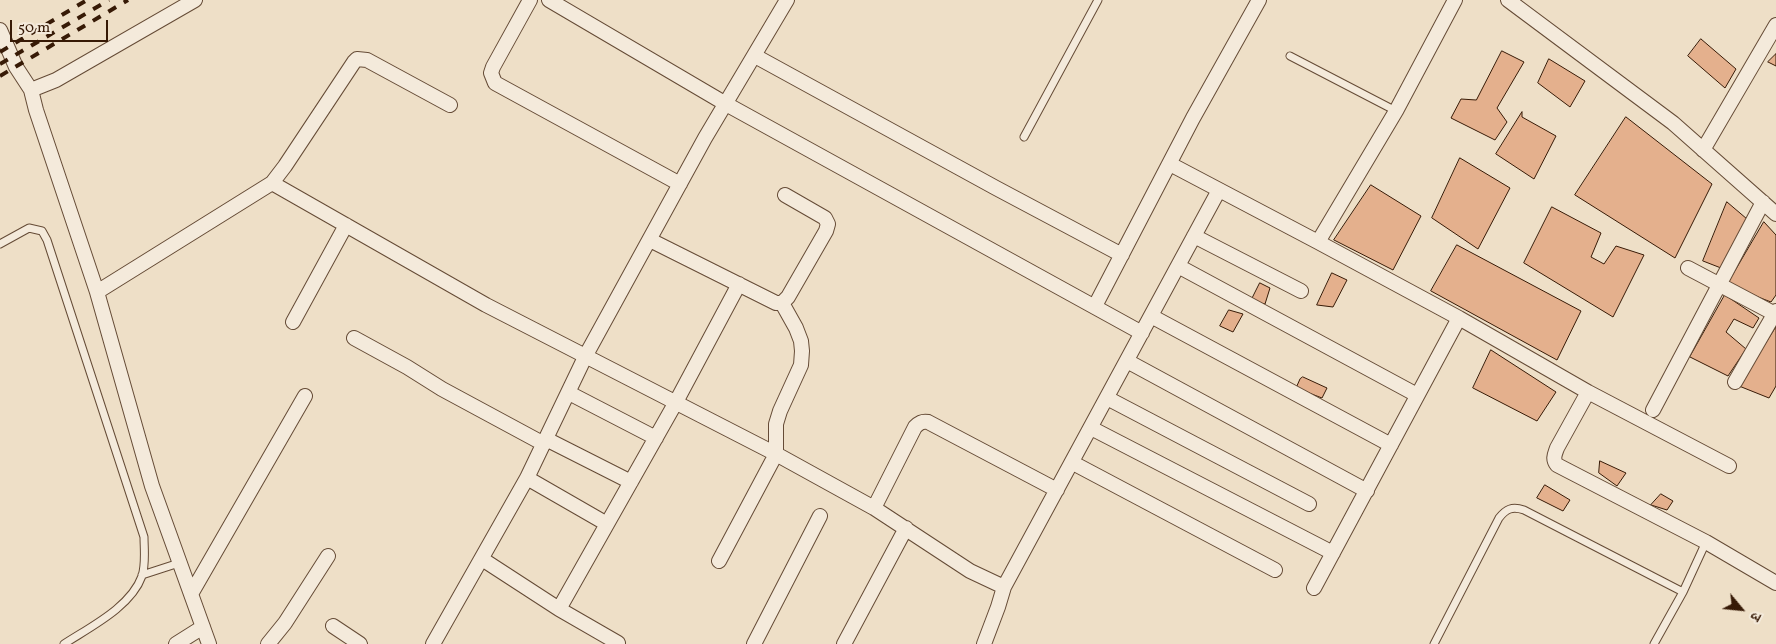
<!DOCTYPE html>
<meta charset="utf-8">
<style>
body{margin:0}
#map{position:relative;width:1776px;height:644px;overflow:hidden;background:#eedfc7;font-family:Vollkorn,"Noto Serif Devanagari",serif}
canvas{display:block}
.north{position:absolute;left:1716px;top:584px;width:50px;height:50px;-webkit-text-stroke:4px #f4eadb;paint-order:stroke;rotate:118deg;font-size:14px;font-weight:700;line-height:20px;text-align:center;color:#371a06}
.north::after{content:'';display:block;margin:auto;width:18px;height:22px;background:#371a06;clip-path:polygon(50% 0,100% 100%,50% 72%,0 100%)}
.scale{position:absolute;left:10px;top:20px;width:98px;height:22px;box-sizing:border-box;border:2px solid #371a06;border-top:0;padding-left:6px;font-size:15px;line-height:18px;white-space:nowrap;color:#371a06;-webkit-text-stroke:4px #f4eadb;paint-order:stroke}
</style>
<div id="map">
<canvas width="1776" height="644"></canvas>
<div class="north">उ</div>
<div class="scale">50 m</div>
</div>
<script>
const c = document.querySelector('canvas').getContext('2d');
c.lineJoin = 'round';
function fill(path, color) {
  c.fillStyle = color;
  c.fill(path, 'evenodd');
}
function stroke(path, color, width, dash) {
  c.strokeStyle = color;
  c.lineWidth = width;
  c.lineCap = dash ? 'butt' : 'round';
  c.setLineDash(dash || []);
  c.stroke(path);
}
const building = new Path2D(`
 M1701,39l35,30 -11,19 -37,-32z
 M1502,51l22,11 -27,46 10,14 -12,18 -44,-22 10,-19 15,1z
 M1776,54v12l-8,-4z
 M1549,59l36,22 -15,26 -32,-24z
 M1522,112v5l34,19 -22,43 -38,-25z
 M1626,117l86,67 -37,74 -100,-63z
 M1460,158l50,30 -32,61 -46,-31z
 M1371,185l50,31 -28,54 -59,-30z
 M1727,202l20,17 -26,49 -18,-7z
 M1552,207l49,26 -10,24 13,7 12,-18 28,9 -31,62 -89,-54z
 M1764,222l12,13v60l-5,7 -44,-17z
 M1457,245l124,66 -24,49 -126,-69z
 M1332,273l15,7 -14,27 -16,-2z
 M1260,283l10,5 -5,16 -14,-3z
 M1725,295l34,23 -6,10 -19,-9 -8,13 20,17 -18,27 -38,-19z
 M1229,310l14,4 -10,18 -13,-6z
 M1776,327v59l-7,12 -30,-12z
 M1491,350l65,42 -19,29 -64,-33z
 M1303,377l24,11 -5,10 -26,-10 4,-9z
 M1600,461l26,12 -9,13 -18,-13z
 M1545,485l25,15 -7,11 -26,-13z
 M1661,494l12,7 -6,9 -16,-5z`);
fill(building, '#e4b08d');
stroke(building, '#371a06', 1);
const lane = new Path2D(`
 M1290,56l106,55
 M1024,137l74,-137
 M0,244l29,-16 13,3 5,9 97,297c0,11 2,27 -2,39 -11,31 -52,51 -78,68
 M142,575l37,-12
 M1434,644l65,-126c7,-9 13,-12 25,-8l159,82
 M1654,644l29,-52 23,-50`);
const street = new Path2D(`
 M530,0l-37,67 -2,6 4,10 185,101
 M549,0l177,104 416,229
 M1508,0l165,123 103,91
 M0,30l16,37 15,23 5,20 61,182 55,194 57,158
 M755,56l241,132 126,67
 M31,90l25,-10 139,-80
 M1703,150l73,-125
 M1170,164l148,78 141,76 129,74 141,74
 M272,183l214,122 290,149 98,54 96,63 34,16
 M1194,236l107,55
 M650,240l126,63h6l6,-6 38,-66 2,-7 -3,-6 -40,-23
 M1318,242l78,-131 59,-111
 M1178,266l239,129
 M1688,268l87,46
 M97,292l175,-109 13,-17 69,-104 3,-3 10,1 83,45
 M1095,306l98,-188 66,-118
 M1151,316l240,129
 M293,322l53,-97
 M354,338l53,29 35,22 102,55
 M1127,361l240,130
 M1735,382l41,-71
 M1588,392l-31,56c-2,6 -5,11 0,17l149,77 70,41
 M569,393l87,45
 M1107,398l202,106
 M1653,410l110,-208
 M1091,428l242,125
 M546,439l85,43
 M1073,463l202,107
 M527,478l80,46
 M874,508l41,-81c4,-4 7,-6 13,-5l129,68
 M482,559l77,50 59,34
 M719,561l57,-107v-30l4,-13 21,-46 1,-14 -1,-10 -5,-13 -14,-25
 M1314,588l145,-270
 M191,594l114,-198
 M559,609l117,-207 63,-118
 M333,626l27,18
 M176,644l27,-17
 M268,644l17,-21 43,-67
 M433,644l94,-166 59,-123 119,-217 82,-138
 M754,644l66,-128
 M844,644l62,-116
 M984,644l14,-37 6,-20 215,-397`);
stroke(lane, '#654b36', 9);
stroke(street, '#654b36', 16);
stroke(lane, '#f4eadb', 7);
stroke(street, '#f4eadb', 14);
stroke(new Path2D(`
 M0,52l87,-52
 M0,64l109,-64
 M0,76l128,-76`), '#371a06', 4, [9, 9]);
</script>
